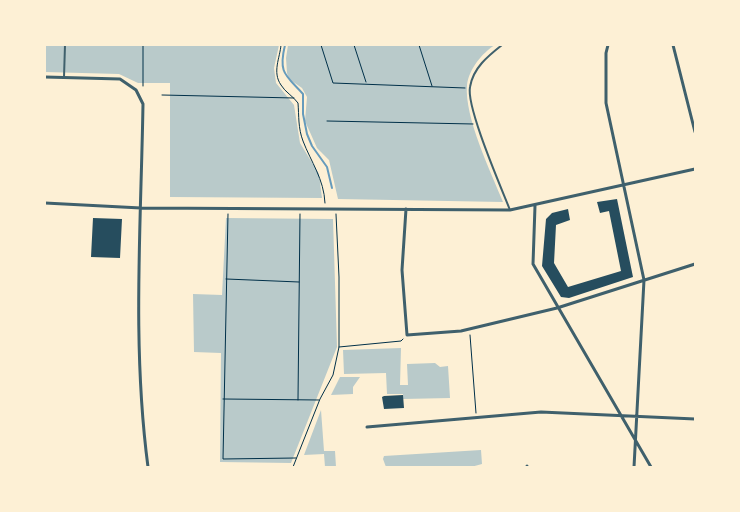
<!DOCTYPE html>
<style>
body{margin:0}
#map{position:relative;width:740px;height:512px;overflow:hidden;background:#fdf0d5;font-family:Jost,sans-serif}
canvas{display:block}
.frame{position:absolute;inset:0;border:46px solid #fdf0d5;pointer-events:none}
</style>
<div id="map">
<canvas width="740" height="512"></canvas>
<div class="frame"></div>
</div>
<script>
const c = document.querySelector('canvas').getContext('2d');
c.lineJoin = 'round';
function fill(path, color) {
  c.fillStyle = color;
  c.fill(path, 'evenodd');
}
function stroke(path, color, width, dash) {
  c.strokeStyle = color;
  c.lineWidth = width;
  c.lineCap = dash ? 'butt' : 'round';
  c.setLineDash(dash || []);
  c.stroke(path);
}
fill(new Path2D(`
 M45,45h234l-5,23 2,15 18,22 6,38 19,31 3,24 -152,-1v-114h-32l-19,-9 -74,-2z
 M288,45h207c-13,8 -26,24 -28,40 -3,32 24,87 36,117l-165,-3 -9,-39 -12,-12 -12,-27 2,-24 -5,-9 -13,-9 -2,-6 -1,-15z
 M226,218l107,1 4,128 -46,116 -71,-1 1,-109 -27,-1 -1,-58 29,1z
 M401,348l-1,37h8l-1,-21 28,-1 5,4 8,-1 2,32 -47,1v-5h-16l-1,-21 -42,1 -1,-24z
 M340,377h20l-7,10v7l-22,1z
 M321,410l3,41h11l1,16h-11l-1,-13 -20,1z
 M481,450l1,14 -11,3h-85l-3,-8 1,-3z`), '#b9caca');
stroke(new Path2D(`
 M285,45c-7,29 1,30 18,49v20l4,20 5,12 15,21 5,21`), '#669bbc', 2);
fill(new Path2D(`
 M617,199l16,78 -64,21 -8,-1 -19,-31 4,-47 6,-6 16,-4 2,11 -14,5 -2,38 14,24 53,-16 -12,-60 -9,2 -3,-11z
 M93,218l29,1 -2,39 -29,-1z
 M403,395l1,13 -20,1 -2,-12 2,-1z`), '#264d5e');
stroke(new Path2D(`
 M281,45c-1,13 -9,27 0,40 4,7 12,11 17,18 1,13 0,25 5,38 8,21 21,38 22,62
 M321,45l12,38 132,5
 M354,45l12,37
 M419,45l13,41
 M143,86v-41
 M162,95l132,3
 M327,121l146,3
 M228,214l-5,245 73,-1
 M226,279l73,3
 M470,335l6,78
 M339,347l62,-6 2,-2
 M223,399l96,1
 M298,400l2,-186
 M293,467l27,-68 13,-24 6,-28v-70l-3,-63`), '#003049', 1);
stroke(new Path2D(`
 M502,45c-14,11 -29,23 -32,42 -4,20 31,100 40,123
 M64,77l1,-32`), '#3f606c', 2);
stroke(new Path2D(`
 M608,45l-2,8v50l38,177 -10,187
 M673,45l22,87
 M45,77l75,2 16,11 7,14c-2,121 -11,242 5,363
 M45,203l96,5 369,2 185,-41
 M535,206l-2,58 118,203
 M406,209l-4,61 5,65 54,-4 96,-23 138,-44
 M367,427l174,-15 154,7
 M527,466v1`), '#3f606c', 3);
</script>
